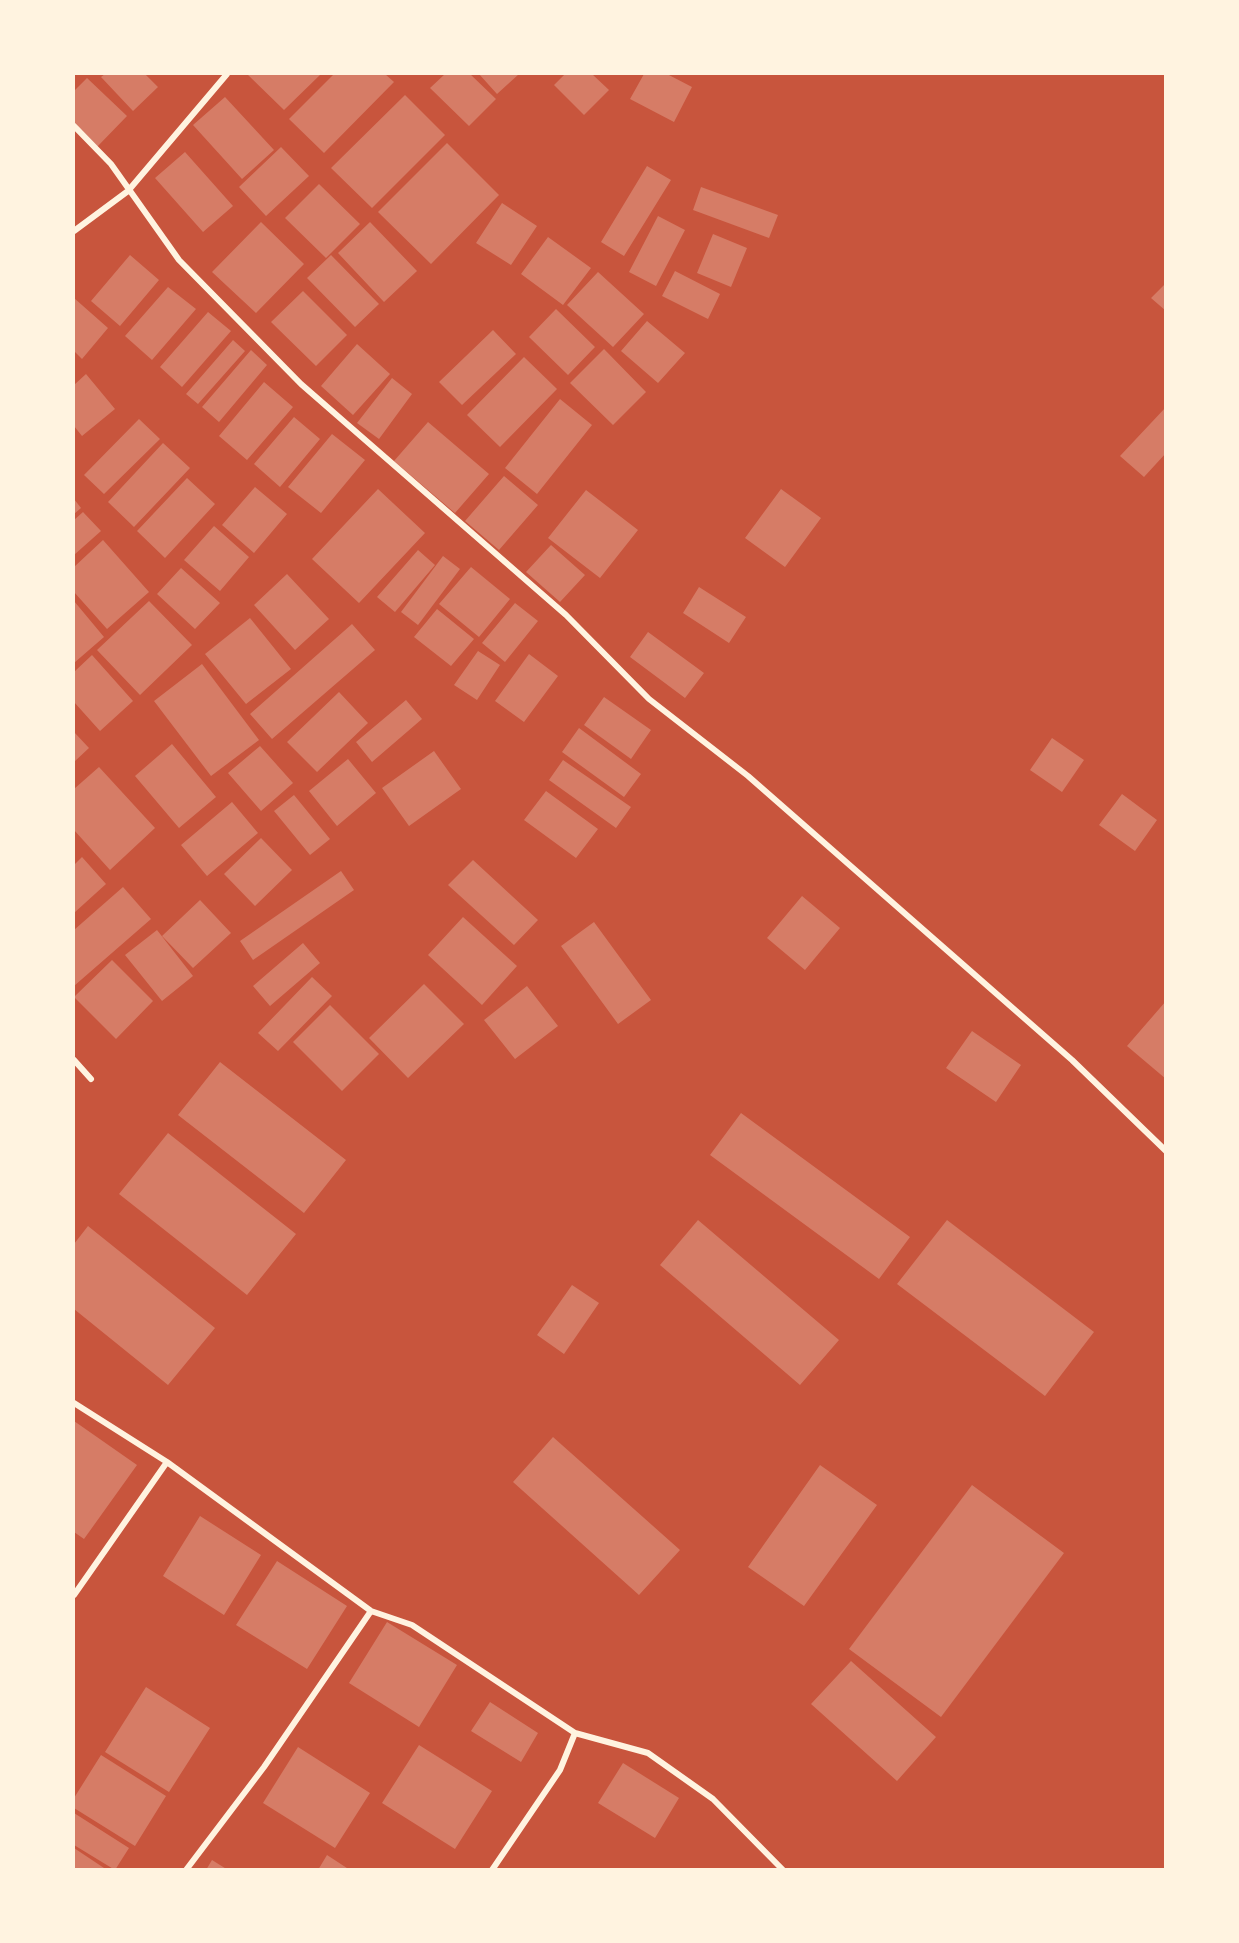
<!DOCTYPE html>
<style>
body{margin:0}
#map{position:relative;width:1239px;height:1943px;overflow:hidden;background:#c8553d;font-family:"IBM Plex Sans",sans-serif}
canvas{display:block}
.frame{position:absolute;inset:0;border:75px solid #fff3e0;pointer-events:none}
</style>
<div id="map">
<canvas width="1239" height="1943"></canvas>
<div class="frame"></div>
</div>
<script>
const c = document.querySelector('canvas').getContext('2d');
c.lineJoin = 'round';
function fill(path, color) {
  c.fillStyle = color;
  c.fill(path, 'evenodd');
}
function stroke(path, color, width, dash) {
  c.strokeStyle = color;
  c.lineWidth = width;
  c.lineCap = dash ? 'butt' : 'round';
  c.setLineDash(dash || []);
  c.stroke(path);
}
fill(new Path2D(`
 M105,74h40l13,13 -25,24 -32,-34z
 M247,74h74l-37,36z
 M334,74h51l9,8 -70,71 -35,-34z
 M445,74h25l26,25 -27,27 -39,-38z
 M479,74h40l-22,20z
 M565,74h27l17,16 -25,25 -30,-30z
 M644,74h23l25,13 -18,35 -44,-23z
 M87,78l40,38 -30,31 -23,-23v-33z
 M405,95l40,40 -73,73 -41,-40z
 M225,97l49,53 -32,29 -49,-54z
 M447,143l52,52 -68,69 -53,-52z
 M281,147l28,29 -43,40 -27,-29z
 M185,152l48,54 -30,26 -48,-54z
 M647,166l24,14 -47,76 -23,-14z
 M319,184l41,40 -34,34 -41,-40z
 M701,187l77,28 -9,23 -76,-28z
 M502,203l35,23 -26,39 -35,-22z
 M658,216l27,14 -29,56 -27,-14z
 M261,222l43,42 -48,49 -44,-41z
 M370,222l47,49 -33,31 -46,-49z
 M713,234l34,14 -16,39 -34,-14z
 M548,237l43,31 -28,37 -42,-31z
 M130,255l29,25 -39,46 -29,-25z
 M331,255l48,49 -24,23 -48,-49z
 M675,271l45,23 -12,25 -46,-23z
 M598,272l46,42 -31,33 -46,-42z
 M1166,283v28l-15,-13z
 M168,287l28,22 -44,51 -27,-24z
 M303,291l44,44 -31,31 -45,-44z
 M74,298l34,30 -26,31 -8,-8z
 M556,309l39,38 -27,28 -39,-38z
 M208,312l23,19 -49,56 -22,-20z
 M647,321l38,32 -27,30 -37,-32z
 M493,330l23,24 -54,51 -23,-23z
 M233,340l12,11 -47,53 -12,-10z
 M357,344l33,30 -37,41 -32,-29z
 M604,349l42,43 -33,33 -43,-42z
 M251,350l16,15 -48,57 -17,-15z
 M524,357l33,32 -57,58 -33,-32z
 M86,374l29,35 -33,27 -8,-10v-41z
 M392,378l20,16 -33,45 -22,-16z
 M264,382l29,25 -46,53 -28,-24z
 M560,399l32,26 -55,69 -32,-26z
 M1166,407v46l-22,24 -24,-21z
 M294,417l26,22 -40,48 -26,-23z
 M139,419l21,20 -56,55 -20,-19z
 M428,422l61,52 -34,39 -61,-52z
 M332,434l33,26 -44,53 -33,-26z
 M163,443l27,25 -56,59 -26,-25z
 M504,476l34,29 -39,45 -34,-29z
 M187,478l28,26 -50,54 -28,-27z
 M255,487l32,27 -33,39 -32,-28z
 M378,489l47,44 -66,70 -47,-44z
 M781,489l40,29 -36,49 -40,-29z
 M586,490l52,40 -38,48 -52,-40z
 M74,499l7,9 -7,6z
 M83,512l18,19 -27,24v-35z
 M214,526l35,31 -29,34 -36,-31z
 M103,540l46,52 -42,37 -33,-37v-25z
 M551,545l34,30 -25,27 -34,-30z
 M418,550l17,15 -40,47 -18,-15z
 M443,556l17,13 -42,56 -17,-13z
 M471,567l39,32 -31,38 -40,-33z
 M181,568l39,35 -25,26 -38,-35z
 M287,574l42,45 -34,31 -41,-45z
 M699,587l47,30 -17,26 -46,-30z
 M74,601l30,36 -30,26z
 M149,601l43,44 -52,50 -43,-45z
 M515,603l23,18 -33,41 -23,-19z
 M437,609l37,30 -23,27 -37,-29z
 M250,618l41,51 -45,35 -41,-50z
 M352,624l23,26 -103,89 -22,-25z
 M648,632l56,41 -19,25 -55,-41z
 M478,651l22,14 -23,35 -23,-15z
 M529,654l29,22 -34,46 -29,-21z
 M92,655l41,46 -33,30 -26,-29v-30z
 M202,664l57,76 -48,36 -57,-75z
 M339,692l29,31 -51,49 -30,-30z
 M604,697l47,33 -20,29 -47,-34z
 M406,700l16,19 -50,43 -16,-20z
 M579,728l62,46 -17,23 -62,-45z
 M74,732l15,16 -15,14z
 M1052,738l32,22 -22,32 -32,-22z
 M172,744l44,53 -37,31 -44,-52z
 M260,746l33,37 -32,28 -33,-38z
 M434,751l27,38 -52,37 -27,-38z
 M348,759l28,34 -39,33 -28,-35z
 M563,760l68,47 -15,21 -67,-48z
 M99,767l56,61 -45,42 -36,-40v-41z
 M546,791l52,38 -22,29 -52,-38z
 M1122,794l35,26 -22,31 -36,-26z
 M294,795l36,44 -20,16 -36,-44z
 M232,802l26,31 -51,43 -26,-31z
 M261,838l31,32 -37,36 -31,-32z
 M82,857l24,27 -32,29v-48z
 M473,860l65,60 -24,25 -66,-60z
 M341,871l13,19 -101,70 -13,-19z
 M123,887l28,32 -77,67v-56z
 M802,896l38,32 -35,42 -38,-32z
 M200,900l31,33 -38,35 -31,-32z
 M463,917l54,49 -35,39 -54,-50z
 M594,922l57,78 -33,24 -57,-78z
 M157,930l36,46 -31,25 -37,-46z
 M303,943l17,20 -50,43 -17,-20z
 M112,960l41,41 -37,38 -42,-42z
 M312,977l20,19 -54,55 -20,-18z
 M424,984l40,40 -56,54 -39,-40z
 M527,986l31,40 -43,33 -31,-39z
 M1166,1001v78l-39,-33z
 M330,1005l49,49 -37,37 -49,-49z
 M972,1031l49,34 -25,37 -50,-34z
 M220,1062l126,98 -42,53 -126,-98z
 M741,1113l169,124 -31,42 -169,-124z
 M168,1133l128,101 -49,61 -128,-101z
 M698,1220l141,120 -39,45 -140,-120z
 M947,1220l147,112 -49,64 -148,-112z
 M88,1226l127,102 -47,57 -94,-76v-65z
 M572,1285l27,18 -35,51 -27,-19z
 M74,1421l63,44 -53,74 -10,-7z
 M553,1437l127,113 -41,45 -126,-113z
 M820,1465l57,40 -73,101 -56,-39z
 M972,1485l92,68 -123,164 -92,-68z
 M200,1516l61,39 -37,60 -61,-39z
 M277,1561l70,45 -40,63 -71,-44z
 M387,1622l70,43 -38,62 -70,-44z
 M851,1661l85,76 -39,44 -86,-77z
 M146,1687l64,41 -41,64 -64,-40z
 M490,1702l48,31 -17,29 -50,-31z
 M419,1745l73,46 -37,58 -73,-46z
 M298,1747l72,46 -35,55 -72,-45z
 M101,1755l65,41 -31,50 -61,-38v-10z
 M623,1763l56,35 -24,40 -57,-35z
 M74,1813l55,35 -14,22 -41,-25z
 M74,1848l33,22h-33z
 M327,1855l23,15h-32z
 M212,1860l16,10h-22z`), '#d67c66');
stroke(new Path2D(`
 M74,126l37,38 68,96 122,124 265,231 83,84 99,77 324,284 94,91
 M74,231l54,-40 99,-117
 M74,1060l17,19
 M74,1403l93,59 204,149 41,14 163,108 73,20 65,46 70,71
 M74,1595l93,-133
 M186,1870l78,-103 107,-156
 M492,1870l68,-100 15,-37`), '#fff3e0', 6);
</script>
